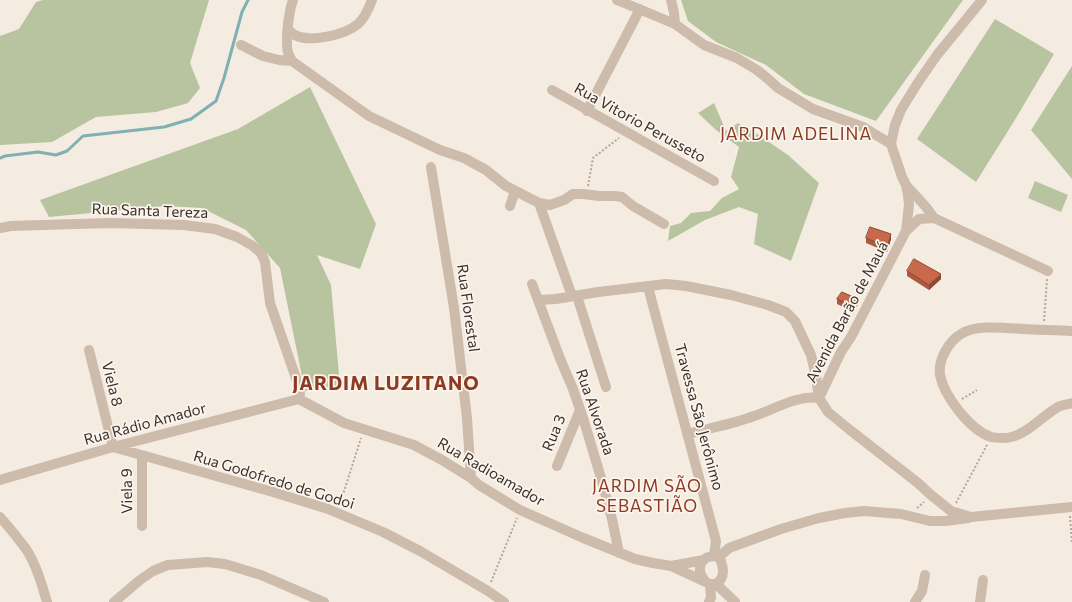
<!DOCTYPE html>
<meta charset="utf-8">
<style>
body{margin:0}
canvas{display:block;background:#f4ebe1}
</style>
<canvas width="1072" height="602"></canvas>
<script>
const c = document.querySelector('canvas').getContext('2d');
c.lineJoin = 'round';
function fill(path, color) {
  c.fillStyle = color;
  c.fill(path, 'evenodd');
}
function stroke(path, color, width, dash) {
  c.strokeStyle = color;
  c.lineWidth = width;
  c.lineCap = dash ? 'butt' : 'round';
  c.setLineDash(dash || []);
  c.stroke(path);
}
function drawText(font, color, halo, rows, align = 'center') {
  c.font = font + ' Commissioner,sans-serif';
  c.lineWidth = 3.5;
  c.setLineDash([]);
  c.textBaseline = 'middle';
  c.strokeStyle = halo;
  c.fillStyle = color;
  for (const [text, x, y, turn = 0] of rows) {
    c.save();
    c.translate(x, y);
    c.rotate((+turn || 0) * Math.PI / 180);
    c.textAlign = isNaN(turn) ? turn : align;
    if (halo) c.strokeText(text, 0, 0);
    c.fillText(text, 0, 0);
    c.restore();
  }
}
fill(new Path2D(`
 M43,0h166l-19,63 10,25 -12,15 -32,9 -60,5 -44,25 -52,3v-109l19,-7 17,-27z
 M681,0h282l-87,121 -72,-27 -38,-29 -50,-23 -28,-21z
 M995,19l59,35 -41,69 -37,59 -59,-43z
 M1072,66v113l-41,-49z
 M310,87l66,137 -16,45 -43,-14 14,30 9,101 -35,5 -25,-123 -34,-38 -44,-22 -37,-2 -116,11 -9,-17 198,-71z
 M714,103l12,28 12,-8 22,13 28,19 31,28 -28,78 -37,-17 4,-30 -19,-7 -34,13 -37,21 2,-15 11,-3 10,-10 19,-2 12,-13 17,-9 -8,-12 8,-30 -23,-17 -18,-17z
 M1035,181l33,14 -7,17 -33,-14z`), '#b8c4a0');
stroke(new Path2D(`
 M0,158l5,-2 33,-4 18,3 11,-4 16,-15 81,-9 27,-8 25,-18 8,-23 18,-66 6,-12`), '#7fb0b2', 3);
stroke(new Path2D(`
 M588,186l5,-28 26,-20
 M1044,321l3,-42
 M962,399l15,-9
 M956,503l31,-58
 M340,504l21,-66
 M917,508l7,-6
 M1070,516l2,27
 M491,582l26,-64`), '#b9a596', 2, [2, 2]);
stroke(new Path2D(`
 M293,0c-4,11 -9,45 -4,55 1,2 2,4 3,6l77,55 71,34 24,8 22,12 20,16 33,17 11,2 14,-5 9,-6h10l16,2h16l7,1 11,9 31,18
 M617,0l58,24 29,21 33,13 20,12 10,8 11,10 35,21 50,18 28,17
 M671,0l3,13 1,11
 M982,0l-45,55 -20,29 -16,26 -6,15 -4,19 11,33 4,8 2,10 1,10 -3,26 -55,106 -10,15 -22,46 9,14 22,18 68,53 13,12 20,16 20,6 101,-10
 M288,29c2,2 4,5 7,6 15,8 50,0 63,-11 7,-6 11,-16 14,-24
 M241,45l22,11 16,4 13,1
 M552,90l162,91
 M587,111l53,-102
 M431,167l23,141 13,110 4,60
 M906,185l20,22 8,11
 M539,203l33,93
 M510,206l5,-15
 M0,228l11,-2 31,-1 68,-2 74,2 31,4 22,8 16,9 8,7 4,9 5,41 26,75 4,16 -1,5
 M906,231l13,-12 15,-1 114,53
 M532,284l29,77 12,28 11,32 17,57 11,41 7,34
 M648,287l68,254 -2,15
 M577,296l29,91
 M539,300l17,-1 42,-7 68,-8 20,2 45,9 37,10 18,7 9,9 16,34 5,22 3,21c-22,-3 -44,11 -65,18 -21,8 -44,12 -66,18
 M1072,331c-16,-1 -32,-1 -49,-2 -16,-1 -48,-5 -62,5 -13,8 -23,26 -21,41 4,21 30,55 51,62 4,1 10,1 15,1 21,-2 36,-23 54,-32 4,-1 8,-2 12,-3
 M89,350l24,97 160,45 55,17 55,23 37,19 68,40 16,11
 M299,399l45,24 70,22 28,15 29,18 8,7 41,25 61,27 54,22 18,4 18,3 39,18h6c2,-2 4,-3 5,-5 4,-6 1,-17 -2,-22
 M142,456v70
 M557,466l23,-56
 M0,480l113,-33 186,-48
 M0,517c9,10 18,21 26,32 10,15 16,36 21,53
 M719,557l10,-9 52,-19 38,-11 26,-5 19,-2 37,3 29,7h15l24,-3
 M671,566l33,-6
 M705,581c-11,-13 -3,-28 14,-24
 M716,584l19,18
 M114,602l26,-22 13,-9 15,-6 39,-3 18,2 36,11 63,27
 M709,602l2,-4 -1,-14
 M915,602l7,-11 3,-16
 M980,602l3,-22`), '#cdbbac', 10);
fill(new Path2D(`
 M866,238l25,1 -4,13 -21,-9z
 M907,271l34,8 -12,11 -22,-14z
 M837,299l21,5 -4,8 -17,-8z`), '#ac5a40');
fill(new Path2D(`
 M891,234v5l-4,13v-5z
 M941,274v5l-12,11v-5z
 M858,299v5l-4,8v-5z`), '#8c4a34');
const building = new Path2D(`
 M870,227l21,7 -4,13 -21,-9z
 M914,259l27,15 -12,11 -22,-14z
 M842,292l16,7 -4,8 -17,-8z`);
fill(building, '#c8694b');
stroke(building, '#8c4a34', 1);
drawText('15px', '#3b302b', '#fbf5ee', [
 ["Rua Vitorio Perusseto",640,123,29],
 ["Rua Santa Tereza",150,211,2],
 ["Rua Florestal",468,308,82],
 ["Avenida Barão de Mauá",847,312,-62],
 ["Viela 8",112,384,76],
 ["Rua Alvorada",595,412,71],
 ["Travessa São Jerônimo",699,417,75],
 ["Rua Rádio Amador",145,424,-15],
 ["Rua 3",554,433,-68],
 ["Rua Radioamador",491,472,30],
 ["Rua Godofredo de Godoi",274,480,17],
 ["Viela 9",127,491,-91]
]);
c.letterSpacing = '1px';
drawText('17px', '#8c3b22', '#fbf5ee', [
 ["JARDIM ADELINA",796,134],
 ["JARDIM SÃO",647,486],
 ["SEBASTIÃO",647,506]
]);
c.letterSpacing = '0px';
c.letterSpacing = '1px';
drawText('bold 19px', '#8c3b22', '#fbf5ee', [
 ["JARDIM LUZITANO",386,384]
]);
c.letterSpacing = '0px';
</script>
